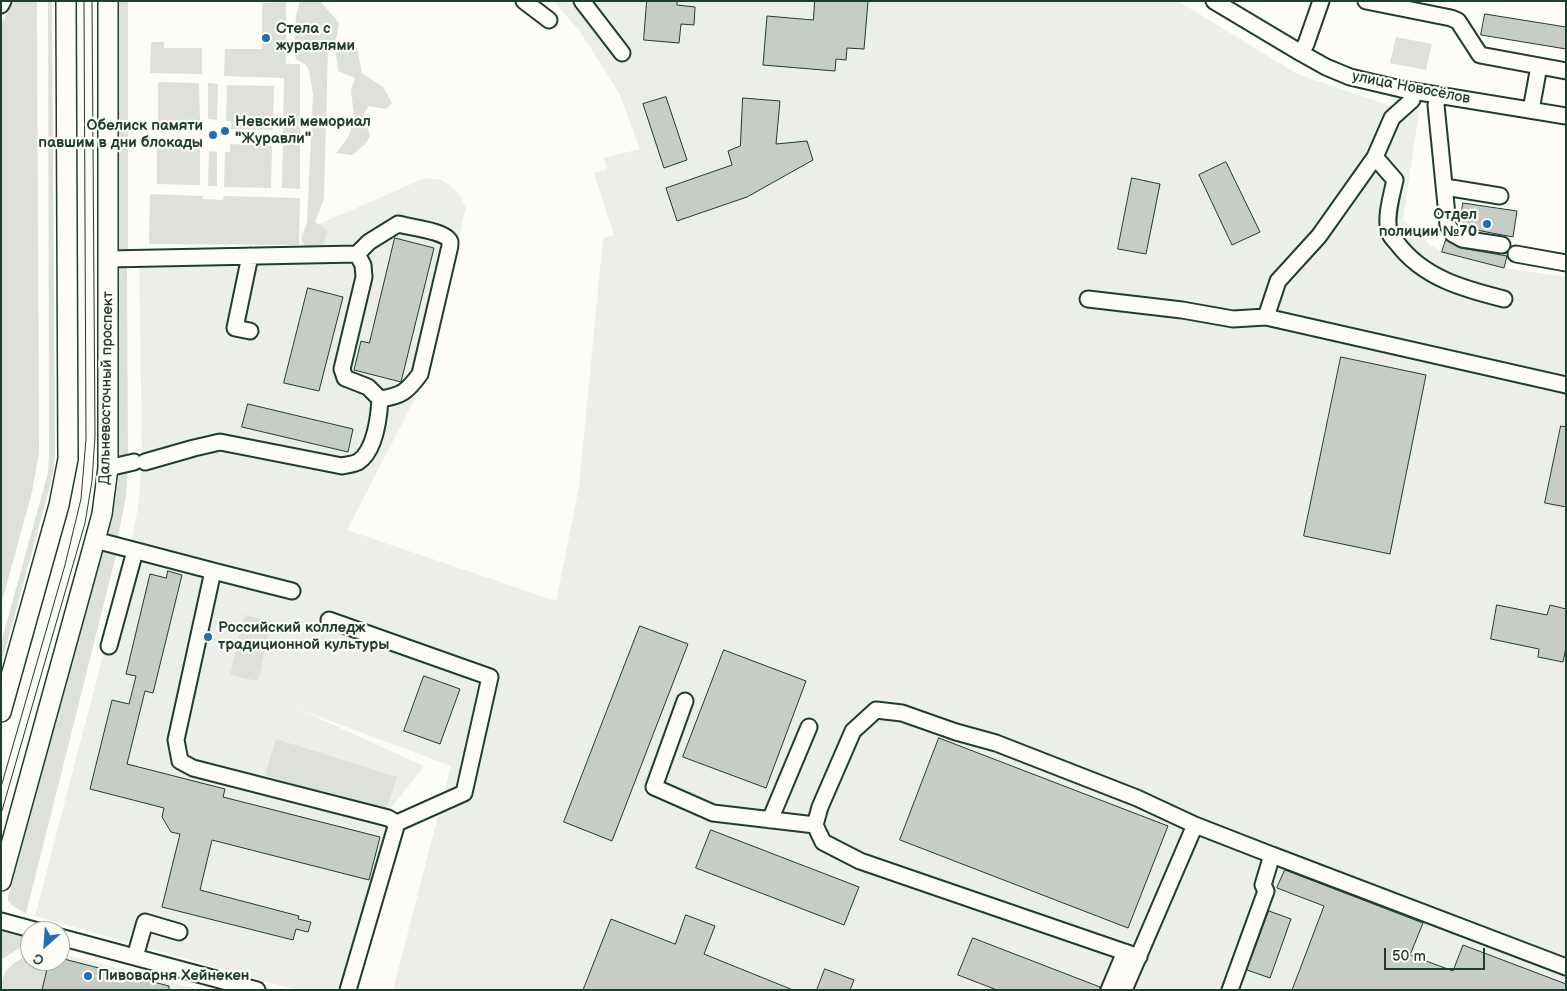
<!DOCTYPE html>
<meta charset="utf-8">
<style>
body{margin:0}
#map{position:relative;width:1567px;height:991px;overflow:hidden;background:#fdfcf7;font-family:"Balsamiq Sans",sans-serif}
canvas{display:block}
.frame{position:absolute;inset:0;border:2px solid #1f3d34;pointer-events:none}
.north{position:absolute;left:20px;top:921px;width:50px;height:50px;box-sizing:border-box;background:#fdfcf7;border:1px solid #a4b0a9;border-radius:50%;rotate:206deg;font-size:14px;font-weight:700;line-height:20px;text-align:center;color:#1f3d34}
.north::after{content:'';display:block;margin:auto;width:18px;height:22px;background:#1f6fb2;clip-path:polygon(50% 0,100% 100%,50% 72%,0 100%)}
.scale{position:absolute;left:1384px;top:948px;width:101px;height:22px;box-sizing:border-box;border:2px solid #1f3d34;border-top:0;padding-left:6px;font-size:15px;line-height:18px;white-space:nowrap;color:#1f3d34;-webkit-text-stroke:4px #fdfcf7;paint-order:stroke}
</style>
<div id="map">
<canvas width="1567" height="991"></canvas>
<div class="frame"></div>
<div class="north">С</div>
<div class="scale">50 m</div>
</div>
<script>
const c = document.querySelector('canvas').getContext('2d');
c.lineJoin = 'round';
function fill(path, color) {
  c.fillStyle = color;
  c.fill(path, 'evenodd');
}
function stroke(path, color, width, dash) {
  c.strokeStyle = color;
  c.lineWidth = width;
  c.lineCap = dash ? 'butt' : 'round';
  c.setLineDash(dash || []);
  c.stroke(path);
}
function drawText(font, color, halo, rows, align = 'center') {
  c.font = font + ' "Balsamiq Sans",sans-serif';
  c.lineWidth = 4.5;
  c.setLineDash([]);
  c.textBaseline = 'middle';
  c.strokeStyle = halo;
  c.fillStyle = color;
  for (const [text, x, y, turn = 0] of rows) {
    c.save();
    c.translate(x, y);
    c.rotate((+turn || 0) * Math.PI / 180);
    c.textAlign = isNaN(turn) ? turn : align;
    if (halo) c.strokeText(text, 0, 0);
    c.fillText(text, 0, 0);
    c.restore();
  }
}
fill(new Path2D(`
 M554,1h624l119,73 91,31 31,6 -16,109 26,24 13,8 62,16 62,9v713h-1173l58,-224 -155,-58 128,58 -32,41 -53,183h-43l-261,-74 90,-345 13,-63 4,-52 -3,-202 162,-5v-17l124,-54 17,2 14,10 10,17 -41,172 -78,151 209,71 23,-114 24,-249 11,-3 -20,-62 13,-3 -3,-12 36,-9 -21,-56 -38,-60z
 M60,953l141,37h-176l8,-29h27z`), '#eceee9');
fill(new Path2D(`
 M14,1h23l2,452 -7,39 -31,113v-581z
 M48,1h4l3,454 -2,18 -6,24 -46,168v-22l47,-170 1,-17z
 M119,1h9v254l-9,-2z
 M300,1h20l19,22 -2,14 -9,12 -4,149 -9,24 13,8 -5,15 -16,5 -5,-11 5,-18 6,-127 -4,-24 -4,-6 -8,-4 -3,-6 2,-38z
 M286,2v62h14v125l-18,-1 2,-110 -60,-2 1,-27h37v-46z
 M1396,37l36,7 -6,26 -36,-7z
 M151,42h13v6h38v26l-52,-1z
 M344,43l13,5 5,25 21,14 9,16 -6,6 -17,-3 -5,8 6,22 -6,9 -12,10 -16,-2 13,-17 5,-18 -3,-28 4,-12 -17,-7 -2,-18z
 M158,82l41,1 1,37h-5l1,6h-38z
 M208,83l10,1 -1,36 -9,-1z
 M227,85l47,1 -1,44 -42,-1v-8h-5z
 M157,141h37v7h6v37l-43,-1z
 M230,144l42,2 -1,42 -47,-1 1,-35h5z
 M209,151l8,1v34h-9z
 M150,194l53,2v3l20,1 1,-4 76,2 -1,47 -150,-1z
 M127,262l1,197 -6,1 -3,-2 -1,-192z
 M128,468l-2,29 -9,44 -9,-8 8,-37 3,-25z
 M106,550l11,1 -91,363 -13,-8 -5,-5v-5l87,-322 7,-21z
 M244,615l28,6 -14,60 -28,-6z
 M276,739l121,38 -12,36 -120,-38z
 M1,929l24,5 -4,13 -20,13z
 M30,955v6l19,1 -7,28h-41c0,-19 12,-29 29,-35z`), '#dde0db');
const building = new Path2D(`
 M647,1h30v4l18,2 -1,18 -13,-1 -2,19 -35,-3z
 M815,1h53l-4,48 -17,-1 -1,12 -10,-1 -1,12 -72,-6 4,-49 46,4z
 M1485,14l81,13v22l-85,-14z
 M666,97l21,63 -23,8 -21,-64z
 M743,98l37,3 -4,43 31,-3 6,19 -66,37 -70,24 -11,-33 66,-23 -4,-14 12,-5z
 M1226,162l34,70 -28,13 -33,-70z
 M1132,178l28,6 -14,70 -28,-5z
 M1463,203l54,8 -4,26 -53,-10z
 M395,238l39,10 -33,134 -47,-12 7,-29 8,2z
 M1446,240l15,8 46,8 -3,12 -62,-16z
 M308,288l35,9 -24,94 -35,-8z
 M1341,357l85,18 -36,179 -86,-18z
 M248,404l105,25 -5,23 -106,-25z
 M1561,426l5,1v80l-21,-4z
 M168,571l14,4 -29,118 -8,-2 -18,73 98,25 -2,8 157,40 -11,43 -157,-40 -12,50 99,26 -1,3 13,3 -3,10 -12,-3 -3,11 -131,-33 18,-73 -9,-2 -9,-15 2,-9 -74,-19 22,-89 17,4 7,-28 -10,-2 24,-100 16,4z
 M1497,605l50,10 3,-10 16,4v38l-3,15 -25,-5 1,-8 -48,-10z
 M640,626l48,18 -76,197 -48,-19z
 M724,650l82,31 -40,107 -83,-31z
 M424,676l36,13 -20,55 -36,-13z
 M939,738l229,88 -40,102 -228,-88z
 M711,830l148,57 -15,38 -148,-57z
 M1285,870l138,53 -13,32 43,16 10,-26 103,39v6h-274l32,-84 -47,-18z
 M1269,911l22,8 -21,59 -23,-8z
 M686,915l29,11 -11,28 89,36h-210l28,-71 64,25z
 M973,938l127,49v3h-103l-39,-15z
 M60,958l109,28v4h-127l7,-29h11z
 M825,969l29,11 -4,10h-33z`);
fill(building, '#c6cdc7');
stroke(building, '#1f3d34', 1);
const minor = new Path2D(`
 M524,1l25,19
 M582,1l40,52
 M1214,1l87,52 25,14 24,10 51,12 165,27
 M1366,1l85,17 7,3 22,34 86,16
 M1,5l2,-4
 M1301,53l5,-9 15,-43
 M1413,91l-1,9 -20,18 -17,39 20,23c-3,14 -11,40 -5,54 1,3 5,7 7,9 26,35 67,46 107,56
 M1438,95l-2,10 12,120 5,9 9,5 40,6
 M1531,110l8,-44
 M1445,187l55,9
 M1516,254l50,9
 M250,256l-15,72 15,3
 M108,259l249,-5 12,-12 29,-18c11,3 49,7 52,18 0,1 0,7 -1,8l-29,124c-13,18 -19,22 -40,25
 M1088,299l94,11 51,9 33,-2 12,-36 41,-45 56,-79
 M1266,317l300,68
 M145,462l49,-14 26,-6 122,24c5,-1 12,-2 16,-4 17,-11 21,-45 22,-63l-12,-12 -23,-9 -3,-9 22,-92 -1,-12 -6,-11
 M108,468l26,-6
 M95,540l118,31 -37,169 4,21 13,7 195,50 9,5 -49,167
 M213,571l79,20
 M329,620l161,57 -26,116 -67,30
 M109,646l26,-95
 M685,701l-31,86 59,26 102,12
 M770,820l39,-93
 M1,921l37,10
 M60,937l197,53
 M135,957l10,-35 34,10
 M1139,957l-279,-96 -37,-19 -8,-17 5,-18 33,-76 23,-21 26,3 54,19 40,11 141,55 58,27
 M1109,990l16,-38
 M1124,990l71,-165 77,30
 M1230,990l36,-99 -3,-6 9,-30 294,112`);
const major = new Path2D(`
 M1,712l58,-207 9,-46 -2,-458
 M1,881l94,-341 7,-26 6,-46v-467`);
stroke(minor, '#1f3d34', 19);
stroke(major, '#1f3d34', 22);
stroke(minor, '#fdfcf7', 15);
stroke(major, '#fdfcf7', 19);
stroke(new Path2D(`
 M1,787l64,-222 16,-66 5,-60 -2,-438
 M1,814l84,-291 7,-42 3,-45 -3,-435`), '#1f3d34', 1);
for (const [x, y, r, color] of [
 [266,38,5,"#1f6fb2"],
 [225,131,5,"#1f6fb2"],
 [213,135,5,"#1f6fb2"],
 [1487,224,5,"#1f6fb2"],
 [208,637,5,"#1f6fb2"],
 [88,976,5,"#1f6fb2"]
]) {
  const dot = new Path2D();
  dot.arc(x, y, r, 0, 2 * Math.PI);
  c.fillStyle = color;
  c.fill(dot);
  stroke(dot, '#fdfcf7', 2);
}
drawText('bold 15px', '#1f3d34', '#fdfcf7', [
 ["Стела с",276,29],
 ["журавлями",276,46],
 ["Невский мемориал",235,122],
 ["\"Журавли\"",235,139],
 ["Обелиск памяти",203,126,"right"],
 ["павшим в дни блокады",203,143,"right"],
 ["Отдел",1477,215,"right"],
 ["полиции №70",1477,232,"right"],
 ["Российский колледж",218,628],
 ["традиционной культуры",218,645],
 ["Пивоварня Хейнекен",98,976]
], 'left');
drawText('15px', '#1f3d34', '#fdfcf7', [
 ["улица Новосёлов",1411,88,11],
 ["Дальневосточный проспект",107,388,-89]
]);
</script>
